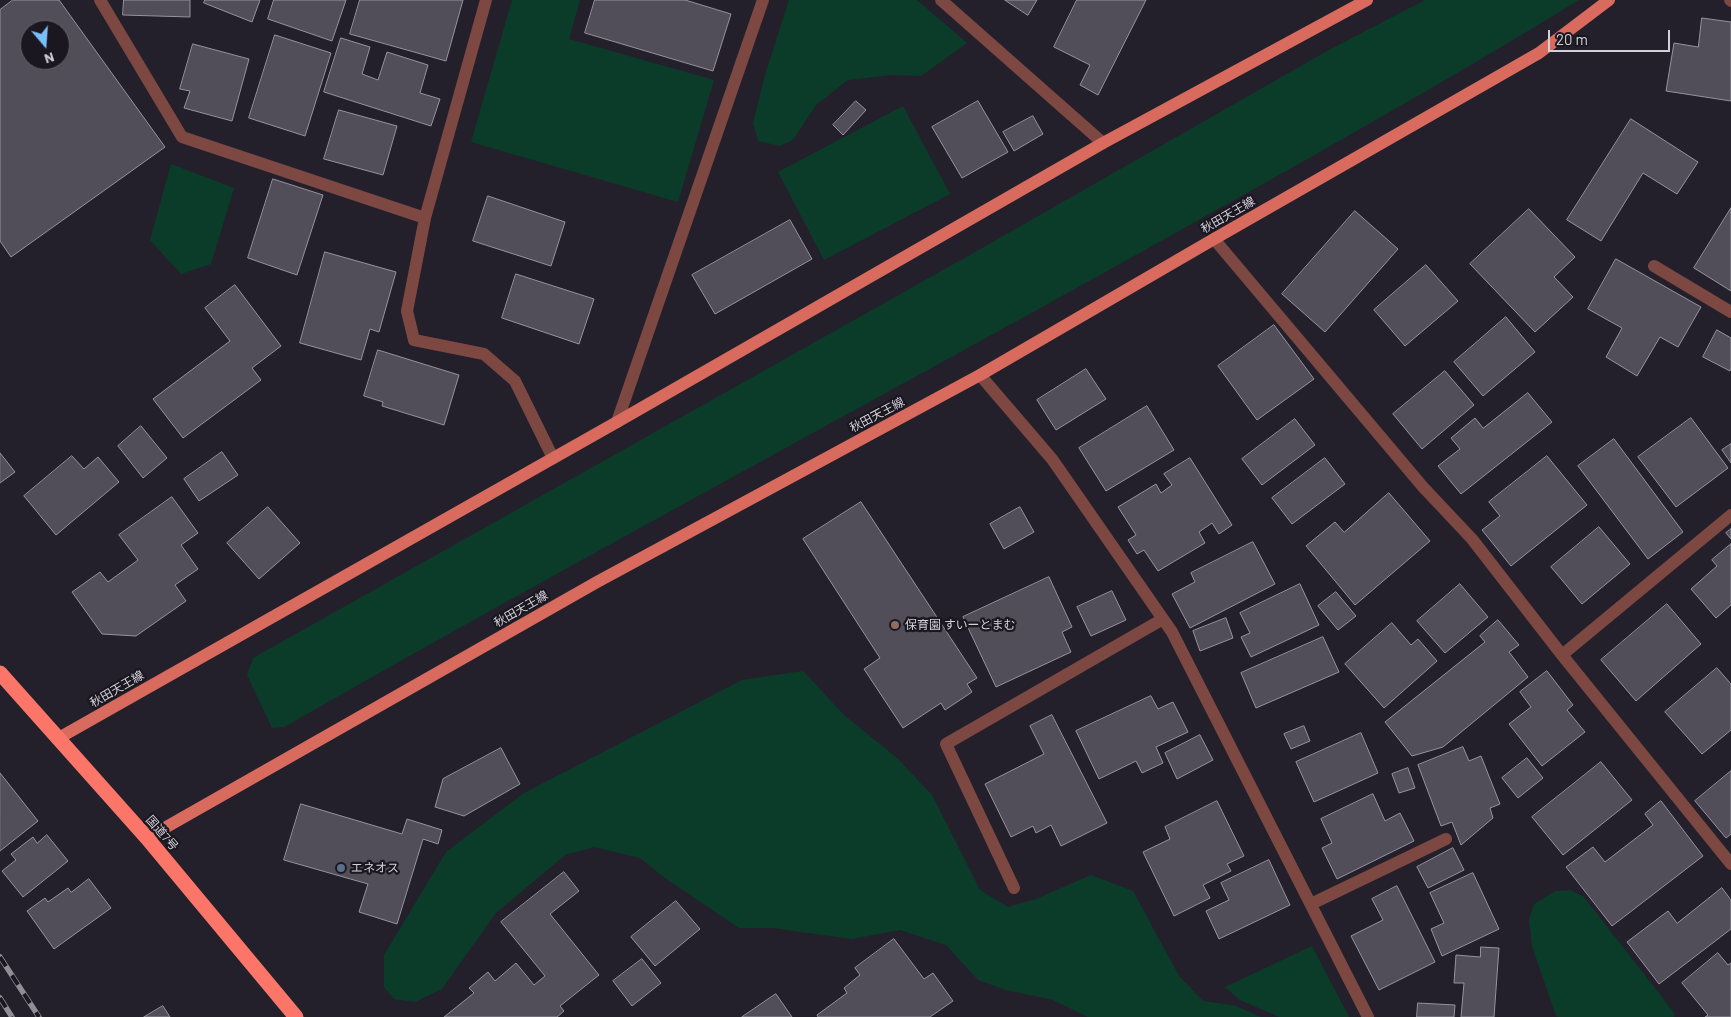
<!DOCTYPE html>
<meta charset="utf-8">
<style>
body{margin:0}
#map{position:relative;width:1731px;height:1017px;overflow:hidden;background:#23202b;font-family:Barlow,sans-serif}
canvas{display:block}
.north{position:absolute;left:20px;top:20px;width:50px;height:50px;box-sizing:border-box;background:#1a1721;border:1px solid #64616a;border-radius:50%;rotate:162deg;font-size:14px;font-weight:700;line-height:20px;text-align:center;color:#d3d1d8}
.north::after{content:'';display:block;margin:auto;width:18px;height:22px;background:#79bff8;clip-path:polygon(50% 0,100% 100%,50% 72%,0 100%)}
.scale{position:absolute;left:1548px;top:30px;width:122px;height:22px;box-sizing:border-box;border:2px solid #d3d1d8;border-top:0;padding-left:6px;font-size:15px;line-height:18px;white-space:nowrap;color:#d3d1d8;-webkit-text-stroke:4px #1a1721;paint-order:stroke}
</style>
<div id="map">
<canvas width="1731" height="1017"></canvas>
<div class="north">N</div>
<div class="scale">20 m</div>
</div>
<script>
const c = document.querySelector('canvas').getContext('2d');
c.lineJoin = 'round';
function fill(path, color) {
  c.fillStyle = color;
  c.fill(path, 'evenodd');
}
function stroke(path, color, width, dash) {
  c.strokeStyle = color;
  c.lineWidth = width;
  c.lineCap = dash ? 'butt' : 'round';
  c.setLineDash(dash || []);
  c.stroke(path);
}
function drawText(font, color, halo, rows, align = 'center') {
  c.font = font + ' Barlow,"Noto Sans JP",sans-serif';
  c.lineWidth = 4.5;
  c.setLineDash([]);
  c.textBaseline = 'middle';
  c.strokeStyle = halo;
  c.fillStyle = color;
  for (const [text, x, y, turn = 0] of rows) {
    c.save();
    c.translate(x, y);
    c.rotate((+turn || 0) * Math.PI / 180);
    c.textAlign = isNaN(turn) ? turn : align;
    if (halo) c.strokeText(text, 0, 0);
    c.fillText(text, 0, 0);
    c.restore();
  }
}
fill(new Path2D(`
 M512,0h68l-11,39 145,41 -36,122 -207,-60z
 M789,0h128l50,43 -46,33 -29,-1 -44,5 -32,25 -23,35 -13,6 -22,-5 -5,-18 12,-48z
 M1425,0h154c-140,86 -284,166 -427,246 -289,161 -581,317 -868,481l-12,1 -25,-53 6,-17 715,-402 359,-205z
 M903,106l47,88 -126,66 -46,-88z
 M171,164l63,24 -23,76 -30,10 -31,-34z
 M803,671l41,44 53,43 35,37 48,95 28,17 28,-8 55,-24 42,16 46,85 24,25 33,5 25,11h-173l-35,-17 -47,-10 -28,-10 -32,-35 -46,-15 -48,9 -80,-11h-33l-74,-50 -25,-20 -46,-11 -29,8 -70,59 -53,75 -27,13 -21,-3 -10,-12v-32l62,-103 78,-59 218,-113z
 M1570,890l14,7 91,117 -1,3h-115l-3,-1 -24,-70 -3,-26 5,-16 21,-13z
 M1312,946l37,71h-70l-39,-17 -15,-13z`), '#0b3c2a');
const building = new Path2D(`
 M13,0h46l106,147 -154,110 -11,-16v-231zM30,30h30v30h-30z
 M124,0h66v17l-67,-2z
 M205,0h55l-8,22 -48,-19z
 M274,0h72l-14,41 -64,-22z
 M360,0h103l-17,61 -96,-27z
 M595,0h90l46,14 -18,57 -128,-38z
 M1005,0h32l-9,15z
 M1077,0h69l-48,95 -18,-10 10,-20 -36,-18z
 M1702,18l29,4v79l-65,-10 8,-48 24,4z
 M275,35l56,18 -26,83 -56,-18z
 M341,38l29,9 -8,27 16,6 9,-28 41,13 -8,28 20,6 -9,27 -107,-34z
 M193,44l56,15 -17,62 -48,-13 6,-17 -10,-2z
 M856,101l10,9 -23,25 -10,-10z
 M978,101l30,51 -46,26 -30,-51z
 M339,110l58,16 -14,49 -59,-16z
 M1033,116l10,18 -29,17 -11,-19z
 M1631,119l67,43 -21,32 -34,-21 -42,68 -34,-21z
 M273,179l50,16 -26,80 -49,-17z
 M488,196l77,26 -14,44 -78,-25z
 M1731,208v83l-37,-23z
 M1529,209l46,48 -21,20 19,20 -38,35 -65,-68z
 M1355,211l43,38 -73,83 -43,-38z
 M790,220l22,39 -97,55 -23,-39z
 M325,252l71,20 -17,60 -9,-3 -9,31 -61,-17z
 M1616,259l85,48 -23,40 -18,-10 -23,39 -31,-19 16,-29 -34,-19z
 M1426,265l32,36 -53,45 -31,-36z
 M516,274l78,25 -15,45 -77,-26z
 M235,285l46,61 -29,22 9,12 -78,58 -30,-39 77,-58 -25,-33z
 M1506,317l29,35 -52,44 -29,-34z
 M1274,325l40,54 -57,41 -39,-54z
 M1717,330l14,8v30l-1,3 -27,-14z
 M378,350l81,25 -15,50 -62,-19 1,-4 -19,-6z
 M1086,369l20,30 -50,31 -19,-30z
 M1445,371l29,34 -52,44 -29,-35z
 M1528,393l24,29 -91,72 -23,-28 22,-17 -9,-11 24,-20 8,10z
 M1147,406l27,44 -68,41 -27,-43z
 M1691,418l37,50 -52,39 -38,-50z
 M1295,419l20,26 -53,40 -20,-26z
 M141,426l26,32 -24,20 -25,-32z
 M1614,439l69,93 -35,27 -70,-93z
 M1731,444v19l-9,-13z
 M222,452l16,23 -39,26 -15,-22z
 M0,453l15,19 -15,11z
 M72,456l12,13 14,-12 21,25 -63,53 -32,-39z
 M1547,456l40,49 -76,61 -29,-36 18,-14 -11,-14z
 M1190,458l42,67 -13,9 -7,-11 -13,9 6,11 -47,28 -14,-21 -7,4 -9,-14 8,-5 -18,-28 38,-23 5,9 11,-8 -8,-11z
 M1325,458l20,26 -53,40 -20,-26z
 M1389,493l41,48 -75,64 -49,-59 29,-24 9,10z
 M172,497l26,36 -17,12 17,24 -23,16 11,16 -50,35 -34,-2 -30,-42 28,-20 8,10 30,-22 -19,-25z
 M861,502l116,176 -10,6 5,8 -27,18 -4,-7 -38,25 -39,-59 16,-11 -77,-119z
 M268,507l32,36 -41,36 -32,-36z
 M1020,507l14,25 -30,17 -14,-25z
 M1599,527l31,37 -48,40 -31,-37z
 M1731,529v10l-5,-6z
 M1253,542l22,42 -85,44 -18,-34 23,-12 -4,-9z
 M1731,544v61l-15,13 -25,-29 26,-23 -5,-6z
 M1049,577l23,50 -10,5 9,20 -75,35 -33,-70z
 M1300,584l19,41 -68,32 -10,-20 9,-4 -10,-20z
 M1460,584l28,33 -43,36 -28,-32z
 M1112,591l14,29 -35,16 -14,-29z
 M1336,592l20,24 -18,14 -20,-24z
 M1667,604l34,40 -65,57 -35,-41z
 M1226,618l7,20 -33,13 -7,-20z
 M1498,620l21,25 -10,7 19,25 -85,70 -31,9 -27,-34 100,-80 -5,-6z
 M1392,623l19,22 7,-6 19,22 -53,47 -39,-44z
 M1323,637l16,35 -83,36 -15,-35z
 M1717,668l14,16v46l-29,24 -37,-42z
 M1547,671l26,34 -6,5 18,22 -43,34 -33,-42 22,-17 -11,-15z
 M1151,696l7,13 15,-7 15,30 -32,15 7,16 -21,10 -6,-12 -37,18 -23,-48z
 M1052,715l55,108 -46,23 -10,-21 -15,8 -3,-7 -22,11 -26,-53 59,-30 -14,-28z
 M1304,726l6,15 -19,8 -7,-15z
 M1361,733l17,40 -64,29 -18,-40z
 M1200,735l13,25 -36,19 -12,-26z
 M1463,747l6,14 12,-5 19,48 -10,4 3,10 -32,27 -9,-23 -11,4 -23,-61z
 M501,748l19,36 -56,32 -29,-9 8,-28z
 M1527,758l16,20 -25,20 -16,-20z
 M1601,762l31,38 -69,55 -31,-38z
 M1408,768l7,20 -16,5 -7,-19z
 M1731,771v63l-5,4 -31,-37z
 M0,773l38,48 -38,30z
 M1373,794l12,27 15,-8 14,28 -77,38 -15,-31 10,-5 -11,-24z
 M1217,801l27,55 -17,8 4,7 -28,14 7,13 -36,18 -31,-64 27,-13 -5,-12z
 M1661,801l42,55 -91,70 -46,-59 27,-20 12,15 48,-37 -8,-11z
 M301,804l101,30 5,-15 35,11 -4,14 -15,-5 -26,85 -38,-12 9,-28 -84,-24z
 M47,835l21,26 -45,36 -21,-26 14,-11 -5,-6 22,-17 4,6z
 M1453,848l11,22 -36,18 -11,-21z
 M1269,860l21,45 -71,34 -13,-28 23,-11 -8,-17z
 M564,872l15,19 -29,23 49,61 -39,31 4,5 -7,6h-113l30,-24 -5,-5 19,-16 7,9 21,-18 18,22 11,-9 -44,-54z
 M1473,873l26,56 -57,27 -11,-27 13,-6 -14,-30z
 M89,879l22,29 -57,41 -27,-38 18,-13 3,4 20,-14 3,4z
 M1397,886l38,76 -56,28 -28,-54 32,-16 -11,-21z
 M1722,888l9,12v29l-72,55 -32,-42 41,-31 9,12z
 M676,901l24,28 -45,37 -24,-29z
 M894,939l30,40 9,-6 20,28 -23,16h-112l-1,-2 30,-22 -3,-5 16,-13 -5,-7z
 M1481,947l18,1 -5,69h-33l3,-34h-10l2,-28 24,2z
 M1718,953l10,12 3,-2v54h-26l3,-2 -26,-32z
 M642,959l19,24 -29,23 -19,-25z
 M776,994l16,23h-50z
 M1418,1003l37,2 -1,12h-37z
 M163,1006l7,11h-26z`);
fill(building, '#514e59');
stroke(building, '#9693a0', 1);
stroke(new Path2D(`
 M100,0l82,137 243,81
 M486,0l-61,218 -18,93 7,29 70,14 31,27 38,77
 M941,0l162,143
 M1730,0l1,1
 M1214,239l209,248 49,52 90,116 169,209
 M1654,266l77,46
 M980,375l72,84 120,173 196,385
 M617,422l146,-422
 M1562,655l169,-140
 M1014,888l-68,-144 217,-125
 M1311,904l135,-65`), '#7d4842', 12);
stroke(new Path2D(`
 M57,739l560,-317 486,-279 264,-143
 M147,838l450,-256 383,-207 234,-136 325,-186 70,-53`), '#d86a5e', 12);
stroke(new Path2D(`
 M0,673l147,165 149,179`), '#fb7669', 15);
const rail = new Path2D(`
 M0,957l39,60
 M0,998l12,19`);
stroke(rail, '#908d96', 5.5);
stroke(rail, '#1a1721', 4, [11]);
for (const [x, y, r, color] of [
 [895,625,5,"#8d6e63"],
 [341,868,5,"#5c6f8a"]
]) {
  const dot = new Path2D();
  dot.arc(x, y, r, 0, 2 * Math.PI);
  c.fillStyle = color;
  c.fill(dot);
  stroke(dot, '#1a1721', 2);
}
drawText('12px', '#d3d1d8', '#1a1721', [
 ["秋田天王線",1228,215,-30],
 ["秋田天王線",877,415,-28],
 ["秋田天王線",521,609,-30],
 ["秋田天王線",117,689,-30],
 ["国道7号",162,833,49]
]);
drawText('12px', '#d3d1d8', '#1a1721', [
 ["保育園 すいーとまむ",905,625],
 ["エネオス",351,868]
], 'left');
</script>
